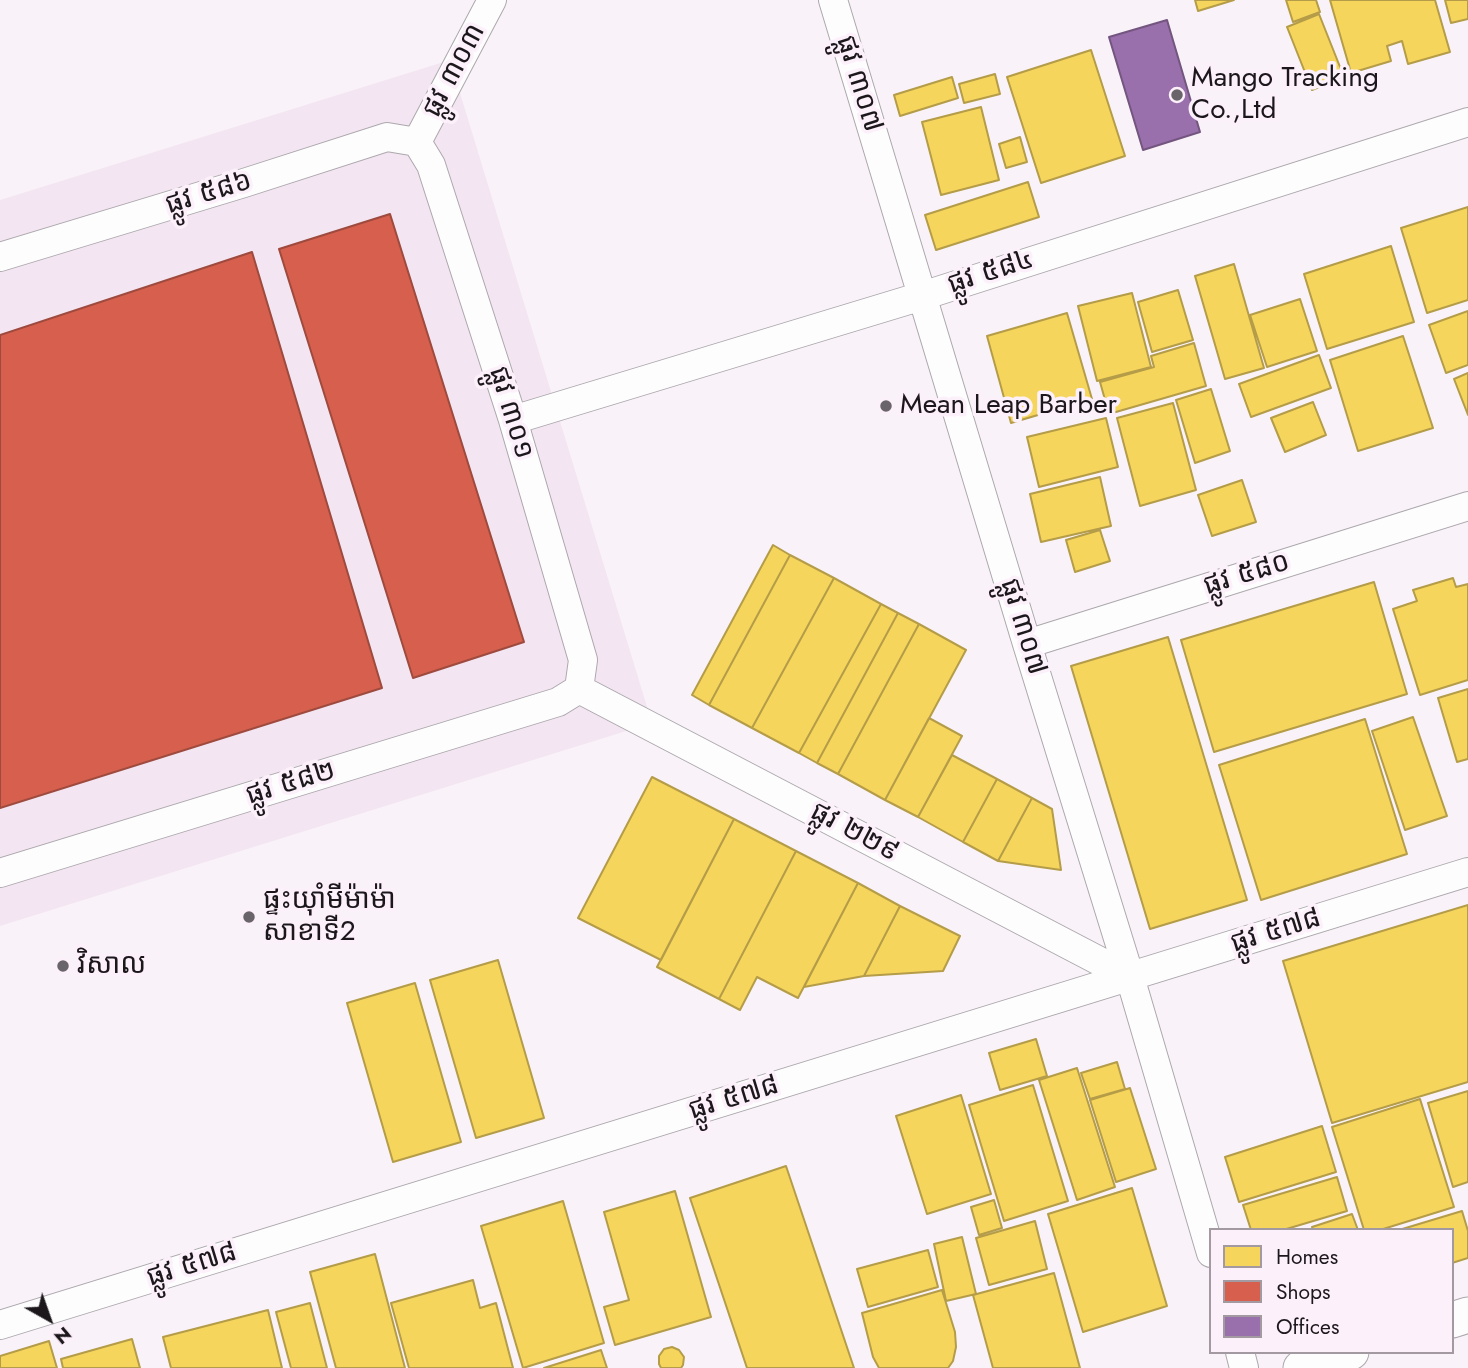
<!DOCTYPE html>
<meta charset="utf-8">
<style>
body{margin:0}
#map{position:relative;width:1468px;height:1368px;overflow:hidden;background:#f9f3f9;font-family:Jost,sans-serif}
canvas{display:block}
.legend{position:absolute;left:1209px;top:1228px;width:245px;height:126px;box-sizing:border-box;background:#fcf0fb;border:2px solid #a299a1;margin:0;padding:9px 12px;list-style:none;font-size:21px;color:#1b171b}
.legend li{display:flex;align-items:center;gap:14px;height:35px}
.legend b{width:35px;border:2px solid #a299a1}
.north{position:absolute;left:14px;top:1284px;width:70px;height:70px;-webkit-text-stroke:5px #fcf0fb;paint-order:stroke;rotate:140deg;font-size:19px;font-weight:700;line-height:28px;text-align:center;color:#1b171b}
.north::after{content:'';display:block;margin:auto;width:24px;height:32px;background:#1b171b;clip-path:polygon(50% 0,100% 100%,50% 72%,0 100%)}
</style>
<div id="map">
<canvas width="1468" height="1368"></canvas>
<ul class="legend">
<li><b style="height:19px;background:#f6d55c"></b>Homes</li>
<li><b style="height:19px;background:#d6604d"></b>Shops</li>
<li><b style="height:19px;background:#9970ab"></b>Offices</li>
</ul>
<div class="north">N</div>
</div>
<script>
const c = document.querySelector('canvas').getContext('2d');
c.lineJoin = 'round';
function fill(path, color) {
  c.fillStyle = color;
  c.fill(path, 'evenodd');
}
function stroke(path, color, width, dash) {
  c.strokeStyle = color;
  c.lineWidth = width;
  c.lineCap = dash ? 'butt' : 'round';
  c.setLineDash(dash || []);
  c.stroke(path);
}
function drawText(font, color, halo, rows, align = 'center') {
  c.font = font + ' Jost,"Noto Sans Khmer",sans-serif';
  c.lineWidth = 7;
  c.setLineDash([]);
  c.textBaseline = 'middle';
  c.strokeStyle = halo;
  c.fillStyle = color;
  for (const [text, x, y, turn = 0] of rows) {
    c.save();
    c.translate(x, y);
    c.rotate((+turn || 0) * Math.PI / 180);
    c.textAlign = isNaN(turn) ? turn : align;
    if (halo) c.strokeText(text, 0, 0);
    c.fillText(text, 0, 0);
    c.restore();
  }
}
fill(new Path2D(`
 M450,60l202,663 -652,203v-726z`), '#f3e6f2');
const homes = new Path2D(`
 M1195,0h39l-36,11z
 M1286,0h30l4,12 -27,10z
 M1330,0h105l15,52 -42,12 -6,-23 -15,5 4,15 -40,12z
 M1445,0h23v19l-17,4z
 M1319,14l25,63 -32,13 -25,-63z
 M1091,50l34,106 -84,27 -34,-106z
 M995,74l5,20 -36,9 -5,-19z
 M952,77l6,21 -58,18 -6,-21z
 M981,107l18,73 -58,15 -19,-73z
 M1020,137l7,25 -21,6 -7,-24z
 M1028,182l11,35 -103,33 -11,-35z
 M1468,207v93l-41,13 -26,-85z
 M1391,246l23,76 -87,27 -23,-75z
 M1234,264l30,104 -39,11 -30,-103z
 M1178,290l15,50 -41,12 -14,-50z
 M1132,293l19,74 -54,14 -19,-75z
 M1300,299l17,52 -50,16 -17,-52z
 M1468,311v54l-22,8 -17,-48z
 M1067,313l25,86 -81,24 -24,-87z
 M1403,336l30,92 -75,23 -28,-91z
 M1194,343l12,43 -97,28 -9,-32 54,-15 -3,-11z
 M1319,355l12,33 -80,29 -12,-33z
 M1468,373v42l-14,-36z
 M1211,389l19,62 -35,12 -19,-63z
 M1313,402l13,33 -41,17 -14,-34z
 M1173,403l23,87 -56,16 -23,-88z
 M1106,418l12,49 -79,20 -12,-50z
 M1100,477l11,49 -70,16 -11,-48z
 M1242,480l14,42 -44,14 -14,-41z
 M1100,530l10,31 -35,11 -9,-32z
 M773,545l17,10 -81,150 -17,-10z
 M790,555l44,23 -82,150 -43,-23z
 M834,578l47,26 -82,149 -47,-25z
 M1453,578l3,9 12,-3v96l-48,15 -27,-86 24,-8 -4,-11z
 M1374,582l33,112 -193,58 -33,-112z
 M881,604l17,9 -81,150 -18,-10z
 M898,613l21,11 -81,150 -21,-11z
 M919,624l47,26 -81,150 -47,-26z
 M1168,637l79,263 -97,29 -79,-263z
 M1468,689v70l-11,3 -19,-64z
 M1413,717l34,99 -42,14 -33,-99z
 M929,718l33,18 -44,81 -33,-17z
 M1365,719l42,135 -146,46 -42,-135z
 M952,755l45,24 -34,63 -45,-25z
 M652,777l82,42 -73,141 -83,-42z
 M997,779l35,19 -34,63 -35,-19z
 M1032,798l20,11 9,61 -63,-9z
 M734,819l62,32 -77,148 -62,-32z
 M796,851l62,32 -60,115 -41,-21 -17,33 -21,-11z
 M858,883l42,23 -36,70 -60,11z
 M1468,905v177l-136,41 -49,-162z
 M900,906l60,30 -17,35 -79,5z
 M498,960l46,158 -68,20 -46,-158z
 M415,983l46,159 -68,20 -46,-159z
 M1036,1039l11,37 -47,14 -11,-37z
 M1117,1062l8,27 -35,10 -9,-26z
 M1077,1068l38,119 -38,13 -38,-120z
 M1033,1085l35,116 -64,20 -35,-116z
 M1130,1088l26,81 -40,13 -26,-82z
 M1468,1091v91l-15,5 -25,-84z
 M961,1095l30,99 -64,20 -31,-98z
 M1420,1099l34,108 -74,23h-16l-32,-103z
 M1322,1126l14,46 -97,30 -14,-45z
 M786,1166l68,202h-107l-57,-170z
 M1337,1177l10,34 -64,19h-32l-8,-25z
 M1132,1188l35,118 -84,26 -35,-118z
 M675,1191l36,126 -96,28 -11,-38 25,-7 -25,-88z
 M994,1200l8,28 -23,7 -8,-28z
 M563,1201l41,142 -81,25 -42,-142z
 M1462,1211l6,20v27l-16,5v-33h-53z
 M1352,1214l6,16h-45l-1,-3z
 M1035,1221l12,48 -58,16 -13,-47z
 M962,1237l14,57 -30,7 -12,-57z
 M928,1250l10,37 -70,20 -11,-38z
 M375,1254l30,114h-69l-26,-96z
 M1054,1273l26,95h-87l-20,-73z
 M473,1280l7,28 16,-5 17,65h-104l-18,-65z
 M942,1290l13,42 1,15 -3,14 -5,7h-69l-6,-11 -11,-44z
 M310,1303l17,65h-36l-15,-56z
 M268,1310l14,58h-111l-8,-31z
 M132,1339l8,29h-77l-2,-9z
 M49,1341l8,27h-57v-12z
 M672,1347l7,3 5,7 -1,8 -2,3h-20l-2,-4v-8l5,-7z
 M601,1350l6,18h-63z`);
fill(homes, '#f6d55c');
stroke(homes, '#b49c48', 2);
const shops = new Path2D(`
 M390,214l134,428 -111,36 -134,-429z
 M252,252l130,436 -382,120v-473z`);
fill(shops, '#d6604d');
stroke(shops, '#9e4a3e', 2);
const offices = new Path2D(`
 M1167,20l33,112 -57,18 -34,-113z`);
fill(offices, '#9970ab');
stroke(offices, '#735580', 2);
const minor = new Path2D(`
 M833,0l194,644 103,333 81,276
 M417,142l14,23 82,255 70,240 -4,29
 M417,142l75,-142
 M0,257l244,-74 143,-46 30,5
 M513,420l409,-124 546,-174
 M1027,644l441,-138
 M579,689l551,288
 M0,873l558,-171 21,-13
 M0,1325l1468,-453
 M1240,1352l4,16`);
const tertiary = new Path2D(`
 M1452,1320l16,-5
 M1301,1368l50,-16`);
stroke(minor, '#aca8ac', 30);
stroke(tertiary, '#aca8ac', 37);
stroke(minor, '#fefdfe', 28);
stroke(tertiary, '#fefdfe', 35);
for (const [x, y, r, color] of [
 [1177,95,7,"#696469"],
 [886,406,7,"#696469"],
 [249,917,7,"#696469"],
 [63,966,7,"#696469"]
]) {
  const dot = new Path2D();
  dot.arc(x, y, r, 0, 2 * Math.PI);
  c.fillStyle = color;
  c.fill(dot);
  stroke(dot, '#fcf0fb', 2.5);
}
drawText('28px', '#1b171b', '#fcf0fb', [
 ["ផ្លូវ ៣០៣",455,71,-62],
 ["ផ្លូវ ៣០៧",858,84,73],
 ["ផ្លូវ ៥៨៦",209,194,-17],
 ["ផ្លូវ ៥៨៤",991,273,-18],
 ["ផ្លូវ ៣០១",510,413,73],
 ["ផ្លូវ ៥៨០",1247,575,-17],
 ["ផ្លូវ ៣០៧",1022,627,73],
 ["ផ្លូវ ៥៨២",291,784,-17],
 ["ផ្លូវ ២២៩",854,833,28],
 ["ផ្លូវ ៥៧៨",1276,932,-17],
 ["ផ្លូវ ៥៧៨",734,1099,-17],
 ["ផ្លូវ ៥៧៨",192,1266,-17]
]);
drawText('28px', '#1b171b', '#fcf0fb', [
 ["Mango Tracking",1191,79],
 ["Co.,Ltd",1191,111],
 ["Mean Leap Barber",900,406],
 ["ផ្ទះយ៉ាំមីម៉ាម៉ា",263,901],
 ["សាខាទី2",263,933],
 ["វិសាល",77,966]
], 'left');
</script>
